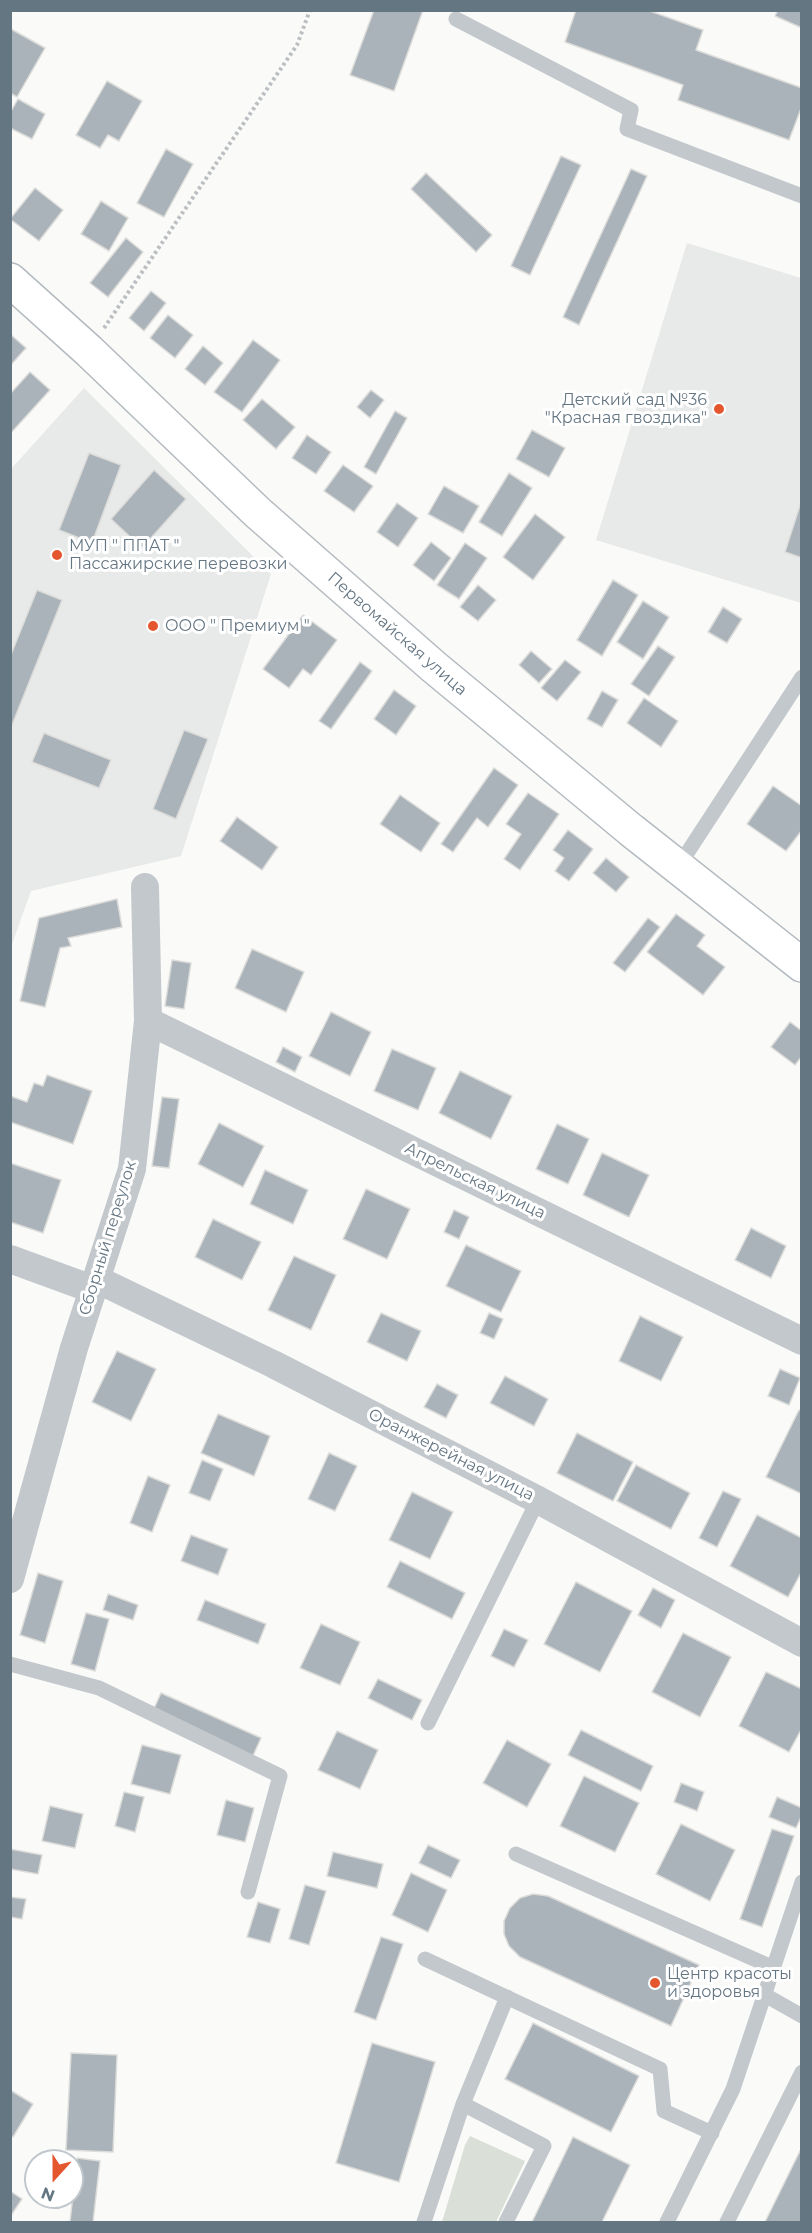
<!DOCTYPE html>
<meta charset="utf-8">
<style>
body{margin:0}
#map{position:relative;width:812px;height:2233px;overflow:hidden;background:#fafaf8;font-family:Montserrat,sans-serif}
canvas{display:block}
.frame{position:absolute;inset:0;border:12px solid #657683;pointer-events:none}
.north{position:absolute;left:24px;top:2149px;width:60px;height:60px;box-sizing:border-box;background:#fff;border:2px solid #c1c8cd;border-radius:50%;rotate:201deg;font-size:16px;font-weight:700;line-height:24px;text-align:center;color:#657683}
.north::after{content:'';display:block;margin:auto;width:21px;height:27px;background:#e4572e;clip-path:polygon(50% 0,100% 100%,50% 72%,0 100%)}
</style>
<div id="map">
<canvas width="812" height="2233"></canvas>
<div class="frame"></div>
<div class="north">N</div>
</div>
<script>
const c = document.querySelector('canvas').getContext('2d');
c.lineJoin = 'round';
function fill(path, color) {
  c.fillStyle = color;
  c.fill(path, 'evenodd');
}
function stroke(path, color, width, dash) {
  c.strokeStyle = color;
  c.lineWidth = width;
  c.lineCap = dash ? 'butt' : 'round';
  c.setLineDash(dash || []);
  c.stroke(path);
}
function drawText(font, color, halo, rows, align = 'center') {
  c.font = font + ' Montserrat,sans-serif';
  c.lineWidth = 6;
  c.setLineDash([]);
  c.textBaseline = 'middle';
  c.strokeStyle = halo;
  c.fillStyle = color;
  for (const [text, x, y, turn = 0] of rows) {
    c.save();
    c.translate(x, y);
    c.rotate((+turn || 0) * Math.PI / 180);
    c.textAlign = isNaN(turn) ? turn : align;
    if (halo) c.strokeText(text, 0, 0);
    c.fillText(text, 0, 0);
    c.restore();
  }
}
fill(new Path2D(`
 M687,243l114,35v325l-205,-63z
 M84,388l187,186 -90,282 -150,35 -20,56v-478z`), '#e8e9e9');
fill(new Path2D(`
 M470,2136l55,25 -29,61h-54l23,-77z`), '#dadfd7');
const building = new Path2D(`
 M374,10h49l-29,81 -44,-16z
 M576,10h71l56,20 -7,20 106,38v18l-13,34 -111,-40 5,-15 -118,-43z
 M778,10h24v18l-27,-12z
 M11,29l34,19 -28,49 -7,-4z
 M107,81l35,20 -23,40 -11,-6 -8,13 -24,-13z
 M18,99l27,15 -13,25 -22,-11v-15z
 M166,149l27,15 -29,53 -27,-14z
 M561,156l20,9 -51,110 -19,-9z
 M631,169l16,7 -68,149 -16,-8z
 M426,173l66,62 -16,17 -65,-63z
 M35,188l28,22 -24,31 -29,-22z
 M101,201l27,17 -19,33 -28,-17z
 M126,238l17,14 -35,45 -18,-14z
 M151,291l15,12 -22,28 -15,-13z
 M168,315l25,20 -18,23 -25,-20z
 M10,334l16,14 -16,18z
 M253,340l27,20 -38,52 -28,-20z
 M203,346l20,17 -18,22 -20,-16z
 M30,372l20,18 -40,44v-40z
 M371,390l13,10 -14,18 -13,-11z
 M262,399l33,28 -19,22 -33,-29z
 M395,411l12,7 -31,56 -12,-7z
 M532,430l33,18 -16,29 -33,-18z
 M307,435l24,17 -15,22 -24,-16z
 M89,453l32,12 -29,78 -33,-13z
 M343,465l30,21 -19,26 -30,-21z
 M154,470l32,29 -44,49 -31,-29z
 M509,473l23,15 -30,48 -23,-14z
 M444,486l35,20 -16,27 -35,-19z
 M802,499v59l-17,-6z
 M397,503l21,15 -20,29 -21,-15z
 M535,514l30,23 -32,43 -30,-23z
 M431,542l20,16 -17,23 -21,-16z
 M465,543l22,15 -28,41 -22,-14z
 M613,580l25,15 -36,61 -25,-16z
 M478,585l18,15 -18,21 -18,-14z
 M37,590l25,10 -50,125 -2,-1v-67z
 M643,601l26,16 -26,42 -26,-17z
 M723,607l19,12 -15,24 -19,-11z
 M303,615l34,25 -26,35 -8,-6 -14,19 -26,-19z
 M658,646l17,11 -26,39 -18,-12z
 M531,651l21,18 -13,14 -20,-18z
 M565,660l16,12 -24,29 -16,-13z
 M360,662l12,9 -41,58 -12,-8z
 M394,690l22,16 -20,29 -22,-16z
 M602,691l16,9 -16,27 -15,-8z
 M644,698l34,23 -17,26 -34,-24z
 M184,730l24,9 -32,80 -23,-10z
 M44,733l67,27 -12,28 -67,-26z
 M494,768l24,17 -30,42 -11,-9 -24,34 -12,-8z
 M773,786l29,20v24l-16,21 -39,-27z
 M528,793l31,21 -39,56 -16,-11 17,-25 -15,-10z
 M400,795l40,28 -19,29 -41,-28z
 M237,817l41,30 -16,23 -42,-29z
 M568,830l25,19 -24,32 -14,-10 9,-13 -11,-8z
 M606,858l23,19 -13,15 -23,-19z
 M117,899l5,28 -54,11 3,8 -11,2 -15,59 -25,-6 19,-83z
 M676,914l29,21 -8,11 28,21 -22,28 -56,-43z
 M648,918l12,9 -35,45 -12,-9z
 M252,949l52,23 -18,40 -51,-24z
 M172,960l19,3 -7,46 -19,-3z
 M331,1012l40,20 -21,44 -41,-20z
 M790,1022l12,9v25l-7,9 -24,-18z
 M283,1047l19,10 -7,15 -19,-10z
 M392,1049l44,19 -18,42 -44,-19z
 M460,1071l52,25 -21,43 -52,-26z
 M47,1075l45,16 -19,53 -63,-22v-26l17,6 7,-19 9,3z
 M162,1097l17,2 -10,69 -17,-2z
 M219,1123l45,23 -21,41 -45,-23z
 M557,1124l32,15 -21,45 -32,-15z
 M602,1153l47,22 -20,42 -46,-22z
 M10,1163l51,17 -18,53 -33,-11z
 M265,1170l43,20 -15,34 -43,-20z
 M366,1189l44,20 -23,50 -44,-20z
 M454,1210l15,7 -10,22 -15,-7z
 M213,1219l48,23 -19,38 -47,-23z
 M751,1228l35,18 -15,32 -36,-18z
 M466,1245l55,26 -20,41 -55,-26z
 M294,1256l42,19 -25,55 -43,-20z
 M381,1313l40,18 -14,30 -40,-19z
 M489,1313l14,6 -9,20 -14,-6z
 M640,1316l43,21 -22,44 -42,-20z
 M117,1351l39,18 -25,52 -39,-19z
 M780,1369l20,9 -11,27 -21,-9z
 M505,1376l43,23 -14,27 -44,-23z
 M437,1384l21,11 -12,23 -22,-11z
 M799,1410l3,1v83l-36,-17z
 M218,1414l52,22 -16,40 -53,-23z
 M577,1433l56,29 -20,39 -56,-28z
 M329,1453l28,13 -22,45 -27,-12z
 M202,1460l21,9 -13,32 -21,-8z
 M636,1465l54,28 -19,36 -54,-28z
 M148,1476l22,9 -18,47 -22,-9z
 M723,1491l18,8 -24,48 -18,-9z
 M412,1492l41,20 -23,47 -41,-19z
 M757,1515l45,23v33l-14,26 -58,-31z
 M191,1535l37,14 -10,26 -37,-14z
 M400,1561l65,32 -13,26 -65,-32z
 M38,1573l25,8 -18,62 -25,-8z
 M576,1582l56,29 -32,61 -56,-28z
 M653,1588l22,12 -14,28 -23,-13z
 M108,1594l30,11 -5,15 -30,-10z
 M205,1600l61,24 -8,20 -61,-24z
 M86,1613l23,6 -14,52 -24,-7z
 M321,1624l39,18 -20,43 -40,-17z
 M504,1629l24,11 -14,27 -23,-11z
 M683,1633l48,24 -31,60 -48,-25z
 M766,1672l36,17v39l-13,24 -50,-26z
 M378,1679l44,21 -10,20 -44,-22z
 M161,1693l100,45 -9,20 -100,-45z
 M581,1730l72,36 -12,25 -73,-36z
 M337,1731l41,19 -18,39 -42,-19z
 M507,1740l44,24 -24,43 -44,-24z
 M142,1745l39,10 -11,39 -39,-10z
 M584,1776l55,27 -24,49 -55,-26z
 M681,1783l23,9 -7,19 -23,-9z
 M124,1792l20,5 -9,35 -20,-6z
 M777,1797l25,11v7l-6,13 -27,-11z
 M226,1800l28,8 -9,34 -28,-7z
 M50,1806l33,8 -8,34 -33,-7z
 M681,1824l54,26 -25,51 -54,-27z
 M772,1829l22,7 -32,91 -22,-8z
 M428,1845l32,15 -9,18 -32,-15z
 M10,1849l32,6 -4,19 -28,-5z
 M333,1852l50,12 -6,24 -50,-12z
 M411,1873l36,17 -19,42 -36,-17z
 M305,1885l21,6 -17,54 -20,-6z
 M533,1894l15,2 151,69 -28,61 -151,-69 -11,-11 -5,-12v-13l6,-13 10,-10z
 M10,1897l16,2 -4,20 -12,-2z
 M258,1902l22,7 -10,34 -23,-6z
 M381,1937l22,7 -27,76 -22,-8z
 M533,2023l106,53 -28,56 -106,-53z
 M372,2043l63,19 -36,120 -63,-19z
 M71,2053l46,2 -4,97 -47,-2z
 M10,2090l23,14 -20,33 -3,-2z
 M573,2137l57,28 -28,57h-70z
 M802,2147v75h-37z
 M77,2158l23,3 -7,61h-23z
 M10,2191l12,8 -12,18z`);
fill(building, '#aab3b9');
stroke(building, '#dcdcda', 1.5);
const secondary = new Path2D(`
 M10,280l79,71 168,161 177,155 197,163 171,135`);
stroke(secondary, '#b3babf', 36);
stroke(new Path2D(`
 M104,328l193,-283 13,-35`), '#bbbfc2', 4, [3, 3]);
stroke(new Path2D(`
 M456,19l175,91 -4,19 175,67
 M678,867l124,-190
 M10,1664l89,24 181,88 -32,116
 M428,1723l110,-223
 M516,1854l256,113
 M425,1959l235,110 4,42 48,22
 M765,1995l37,21
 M463,2104l81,42 -38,76
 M424,2222l39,-118 44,-107
 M667,2222l66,-133 69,-207
 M727,2222l75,-150`), '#c3c8cc', 15);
stroke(new Path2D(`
 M148,1021l654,320
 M10,1259l82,30
 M96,1279l177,85 265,136 264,143
 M10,1579l64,-231 58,-179 16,-148 -3,-134`), '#c3c8cc', 28);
stroke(secondary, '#fff', 33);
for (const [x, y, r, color] of [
 [719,409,6,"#e4572e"],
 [57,555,6,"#e4572e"],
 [153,626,6,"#e4572e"],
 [655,1983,6,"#e4572e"]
]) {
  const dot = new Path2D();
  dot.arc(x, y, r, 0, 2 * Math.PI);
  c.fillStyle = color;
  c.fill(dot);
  stroke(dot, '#fff', 2);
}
drawText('16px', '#657683', '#fff', [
 ["Детский сад №36",707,400,"right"],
 ["\"Красная гвоздика\"",707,418,"right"],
 ["МУП \" ППАТ \"",69,546],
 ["Пассажирские перевозки",69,564],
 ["ООО \" Премиум \"",165,626],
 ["Центр красоты",667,1974],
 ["и здоровья",667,1992]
], 'left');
drawText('16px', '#657683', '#fff', [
 ["Первомайская улица",397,634,41],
 ["Апрельская улица",475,1181,26],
 ["Сборный переулок",108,1238,-73],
 ["Оранжерейная улица",451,1455,27]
]);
</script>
